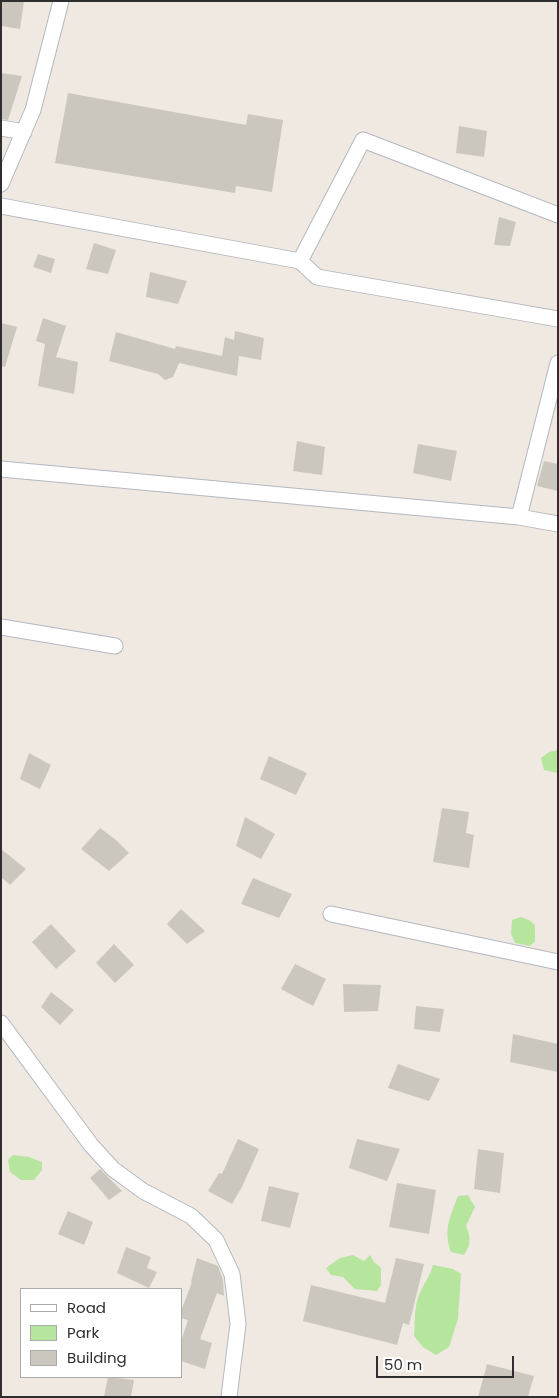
<!DOCTYPE html>
<style>
body{margin:0}
#map{position:relative;width:559px;height:1398px;overflow:hidden;background:#efe9e1;font-family:Poppins,sans-serif}
canvas{display:block}
.frame{position:absolute;inset:0;border:2px solid #2e2e2e;pointer-events:none}
.legend{position:absolute;left:20px;top:1288px;width:162px;height:90px;box-sizing:border-box;background:#fff;border:1px solid #ababab;margin:0;padding:6px 9px;list-style:none;font-size:15px;color:#2e2e2e}
.legend li{display:flex;align-items:center;gap:10px;height:25px}
.legend b{width:25px;border:1px solid #ababab}
.scale{position:absolute;left:376px;top:1356px;width:138px;height:22px;box-sizing:border-box;border:2px solid #2e2e2e;border-top:0;padding-left:6px;font-size:15px;line-height:18px;white-space:nowrap;color:#2e2e2e;-webkit-text-stroke:4px #fff;paint-order:stroke}
</style>
<div id="map">
<canvas width="559" height="1398"></canvas>
<div class="frame"></div>
<ul class="legend">
<li><b style="height:6px;background:#fff"></b>Road</li>
<li><b style="height:14px;background:#b6e59e"></b>Park</li>
<li><b style="height:14px;background:#cbc7bf"></b>Building</li>
</ul>
<div class="scale">50 m</div>
</div>
<script>
const c = document.querySelector('canvas').getContext('2d');
c.lineJoin = 'round';
function fill(path, color) {
  c.fillStyle = color;
  c.fill(path, 'evenodd');
}
function stroke(path, color, width, dash) {
  c.strokeStyle = color;
  c.lineWidth = width;
  c.lineCap = dash ? 'butt' : 'round';
  c.setLineDash(dash || []);
  c.stroke(path);
}
fill(new Path2D(`
 M558,750v23l-14,-3 -3,-12 8,-6z
 M521,917l8,3 6,5v16l-5,5 -15,-3 -4,-9 1,-14z
 M13,1155l16,2 13,5v8l-8,10h-13l-11,-8 -2,-12z
 M468,1195l7,12 -9,19c5,12 5,18 -2,29l-13,-3c-8,-22 -1,-35 7,-56z
 M353,1255l11,6 6,-6 4,7 7,6v17l-4,6 -22,-2 -12,-12 -12,-2 -5,-7 14,-10z
 M433,1265l20,4 8,5 -3,45 -9,28 -13,8 -13,-8 -9,-11c1,-14 0,-28 5,-41 4,-10 11,-19 14,-30z`), '#b6e59e');
fill(new Path2D(`
 M1,1h23l-4,28 -19,-3z
 M1,73l21,3 -14,44 -7,-1z
 M68,93l178,32 2,-11 35,6 -11,72 -36,-6 -1,7 -180,-30z
 M459,126l28,5 -3,26 -28,-4z
 M499,217l17,5 -6,24 -16,-1z
 M94,243l22,7 -8,24 -22,-5z
 M38,254l17,5 -4,14 -18,-6z
 M150,272l37,9 -9,23 -32,-7z
 M43,318l23,8 -10,31 22,5 -4,32 -36,-8 7,-42 -9,-3z
 M1,323l16,4 -12,40 -4,-1z
 M235,331l29,7 -3,22 -22,-4 -2,20 -58,-13 -6,14 -8,3 -7,-6 -49,-13 7,-29 59,17 1,-3 46,10 3,-19 9,3z
 M297,441l28,6 -3,28 -29,-4z
 M418,444l39,7 -6,30 -38,-8z
 M544,461l14,3v27l-21,-5z
 M29,753l22,12 -11,24 -20,-10z
 M269,756l38,17 -11,22 -36,-16z
 M442,808l27,4 -3,21 8,2 -5,33 -36,-6z
 M245,817l30,17 -14,25 -25,-13z
 M100,828l16,12 13,13 -20,18 -28,-22z
 M1,849l25,20 -16,16 -9,-8z
 M253,878l39,16 -13,24 -38,-14z
 M181,909l24,22 -18,13 -20,-20z
 M51,924l25,27 -20,18 -24,-27z
 M114,944l20,21 -19,18 -19,-20z
 M295,964l31,15 -13,27 -32,-17z
 M343,984l38,1 -3,26 -34,1z
 M51,992l23,18 -14,15 -19,-18z
 M416,1006l28,3 -4,23 -26,-3z
 M513,1034l45,10v28l-48,-10z
 M398,1064l42,15 -11,22 -41,-13z
 M238,1139l21,10 -17,38 -10,17 -24,-13 11,-18 3,1z
 M357,1139l43,10 -13,32 -38,-13z
 M478,1149l26,4 -4,40 -26,-4z
 M100,1169l22,22 -13,9 -19,-22z
 M397,1183l39,7 -7,44 -40,-7z
 M269,1186l30,7 -9,35 -29,-7z
 M68,1211l25,11 -9,23 -26,-11z
 M126,1247l25,10 -4,11 10,4 -8,16 -32,-15z
 M197,1258l21,8 5,14 1,16 -7,-3 -17,46 12,4 -7,26 -24,-8v-20l7,-21 -7,-2v-7l11,-29h-1z
 M396,1258l28,6 -15,61 -6,-2 -6,22 -94,-24 8,-36 74,18z
 M487,1364l47,12 -6,21h-50z
 M108,1377l26,3 -3,17h-27z`), '#cbc7bf');
const minor = new Path2D(`
 M1,128l23,4
 M1,184l32,-74 28,-109
 M1,206l299,55 17,16 241,42
 M300,261l63,-121 195,75
 M1,469l518,48 39,7
 M519,517l39,-154
 M1,627l114,19
 M331,914l227,48
 M1,1023l90,122 22,24 30,22 48,25 25,24 16,34 6,50 -9,73`);
stroke(minor, '#b4b7c1', 17);
stroke(minor, '#fff', 15);
</script>
